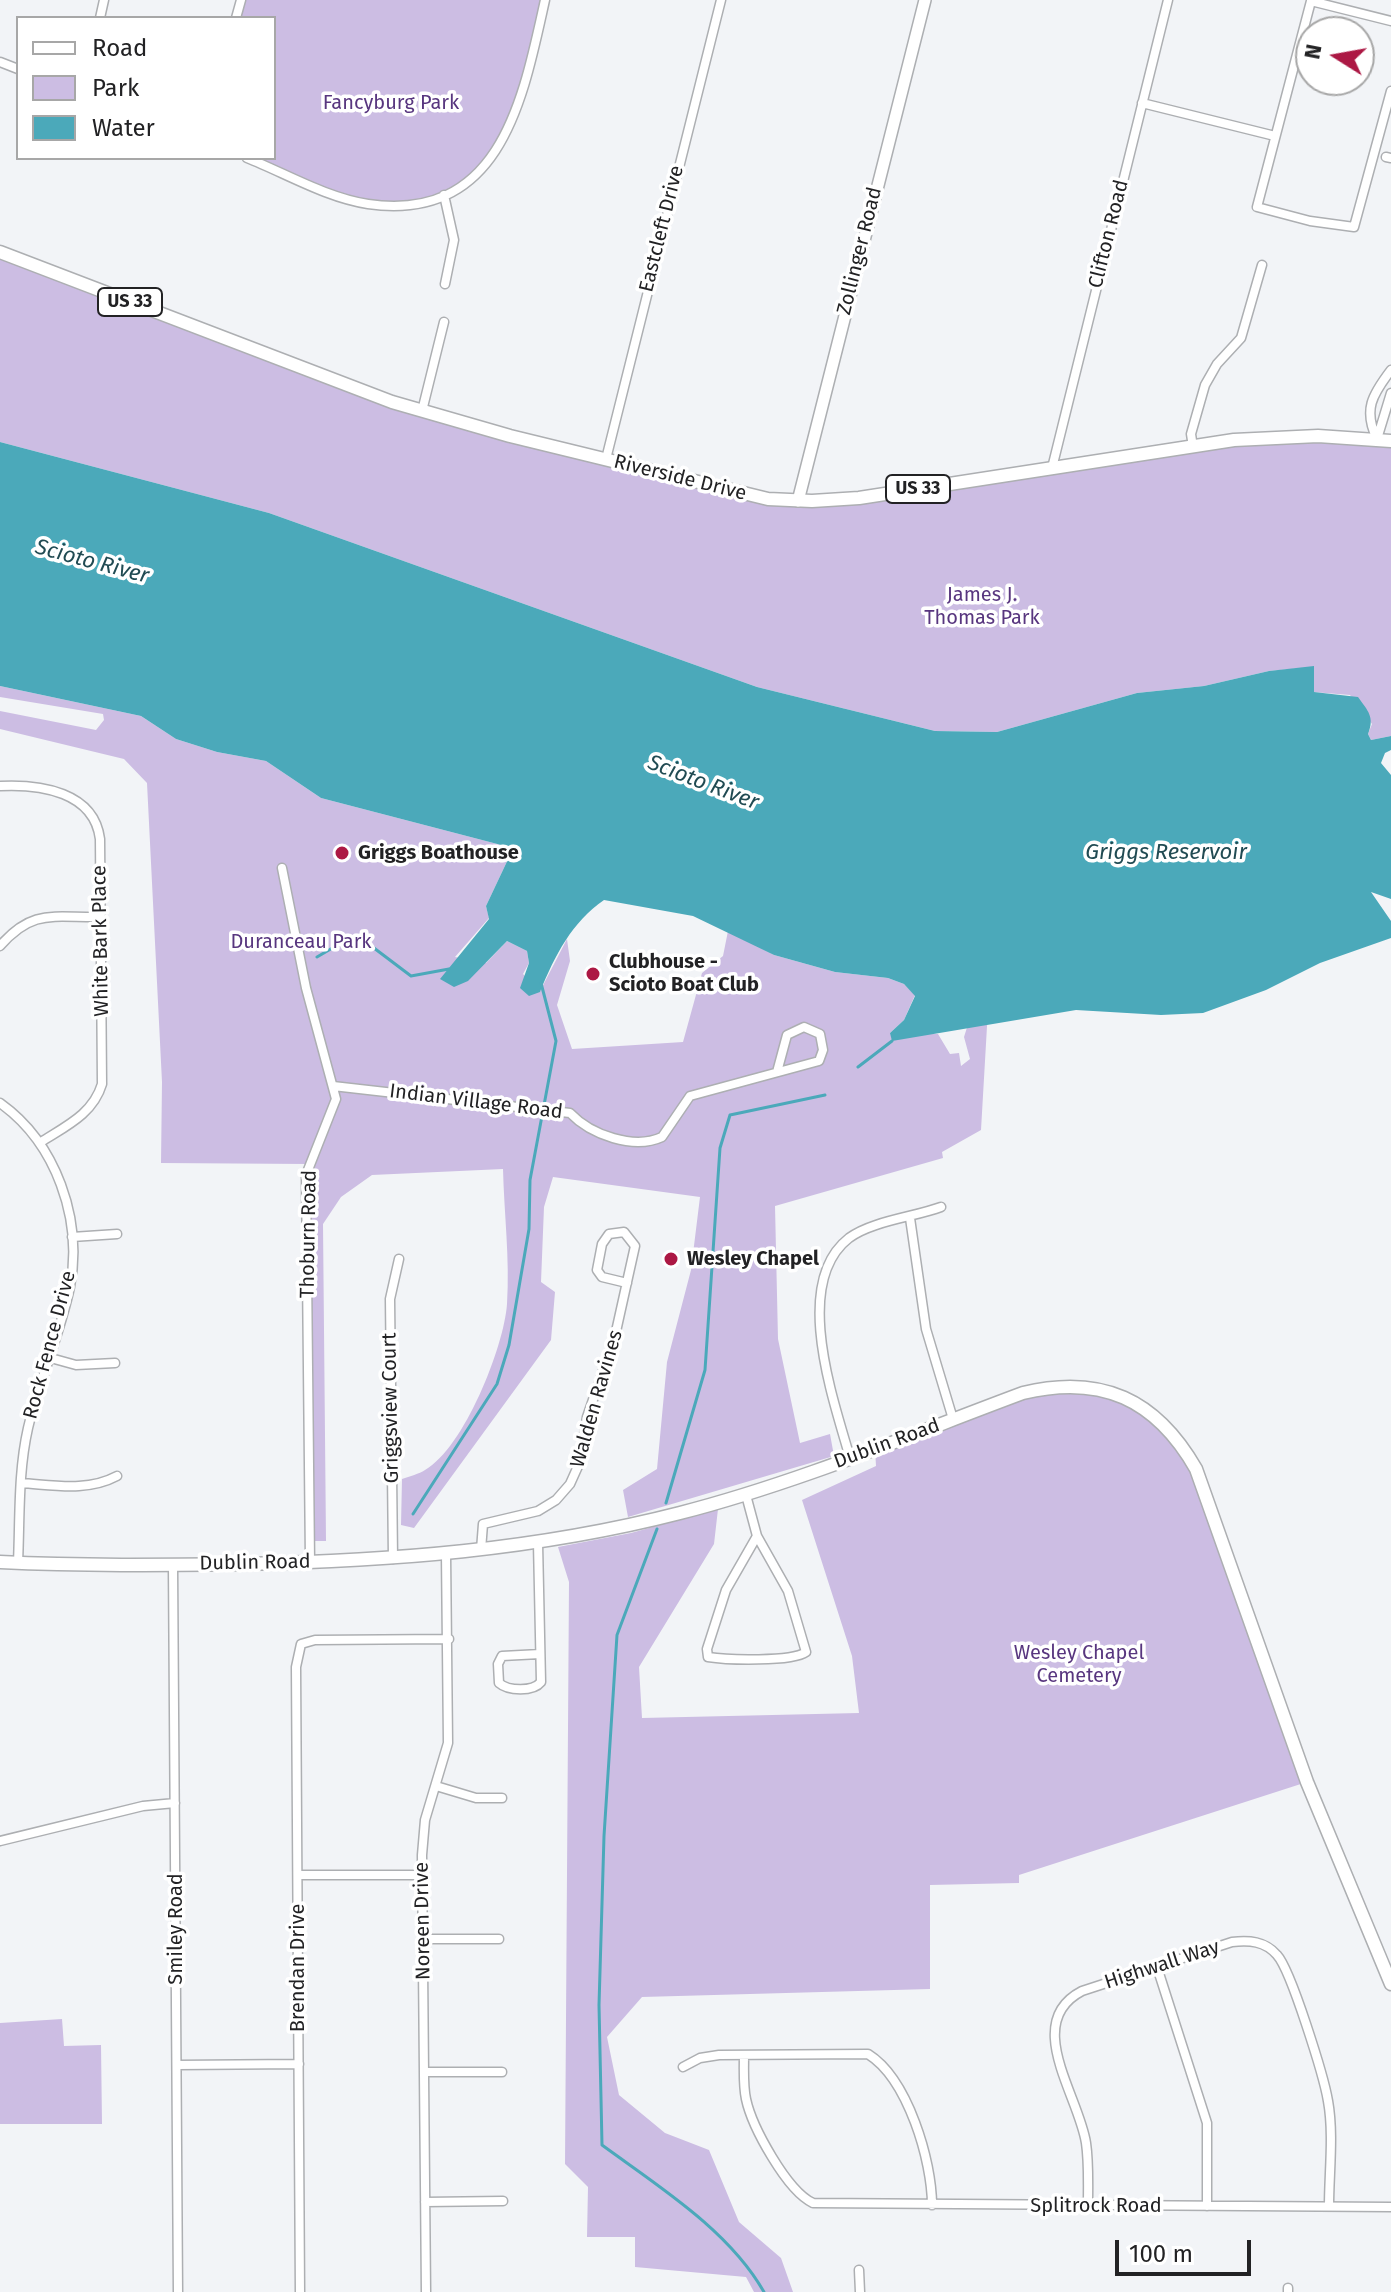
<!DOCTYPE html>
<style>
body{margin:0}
#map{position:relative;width:1391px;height:2292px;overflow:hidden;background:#f2f4f7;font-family:"Fira Sans",sans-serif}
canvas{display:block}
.legend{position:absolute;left:16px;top:16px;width:260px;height:144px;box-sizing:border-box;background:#fff;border:2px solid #a7a7a7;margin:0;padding:10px 14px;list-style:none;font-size:24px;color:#222224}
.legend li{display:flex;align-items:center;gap:16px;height:40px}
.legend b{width:40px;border:2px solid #a7a7a7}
.north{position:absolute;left:1295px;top:16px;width:80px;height:80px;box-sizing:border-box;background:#fff;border:2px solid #a7a7a7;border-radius:50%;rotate:281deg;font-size:22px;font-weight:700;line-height:32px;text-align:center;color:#222224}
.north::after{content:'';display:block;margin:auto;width:28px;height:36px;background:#ac1844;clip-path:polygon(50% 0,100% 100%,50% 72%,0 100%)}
.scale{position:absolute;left:1115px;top:2240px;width:136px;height:36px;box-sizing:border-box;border:4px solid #222224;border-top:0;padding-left:10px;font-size:24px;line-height:28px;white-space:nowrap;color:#222224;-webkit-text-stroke:6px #fff;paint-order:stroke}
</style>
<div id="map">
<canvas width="1391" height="2292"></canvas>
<ul class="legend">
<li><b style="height:10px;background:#fff"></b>Road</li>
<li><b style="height:22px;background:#ccbde3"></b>Park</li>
<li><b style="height:22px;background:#4ba9ba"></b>Water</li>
</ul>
<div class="north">N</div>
<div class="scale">100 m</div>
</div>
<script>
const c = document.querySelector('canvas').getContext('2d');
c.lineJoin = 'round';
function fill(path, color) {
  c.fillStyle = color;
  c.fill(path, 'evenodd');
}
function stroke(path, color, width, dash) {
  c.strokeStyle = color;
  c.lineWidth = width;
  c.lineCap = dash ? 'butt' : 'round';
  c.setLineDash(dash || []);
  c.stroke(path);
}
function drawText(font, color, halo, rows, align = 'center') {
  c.font = font + ' "Fira Sans",sans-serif';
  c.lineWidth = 7;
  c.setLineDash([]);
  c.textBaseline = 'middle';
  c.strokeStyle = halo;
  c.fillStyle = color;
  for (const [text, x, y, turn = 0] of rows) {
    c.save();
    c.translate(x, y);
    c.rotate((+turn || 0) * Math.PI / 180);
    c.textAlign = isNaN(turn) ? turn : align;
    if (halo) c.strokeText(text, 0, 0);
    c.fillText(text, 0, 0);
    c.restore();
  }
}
fill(new Path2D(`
 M241,0h304l-35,131 -47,53 -38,18 -59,2 -119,-46h27v-140h-38z
 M0,252l392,150 406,99 436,-61 157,2v294l-20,4 -3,-6 4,-10 -22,-29 -37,-3 1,-25 -45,4 -65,15 -67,7 -140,39 -62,-1 -178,-44 -488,-174 -269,-71z
 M0,686l141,30 35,23 41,13 49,9 55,37 184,48 6,7 -25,53 3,12 -34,39 31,6 21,-22 20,10 2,12 -6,11 17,17 27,-52 3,22 -13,44 15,44 111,-7 19,-69 21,-17 5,-25 46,24 61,17 53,6 16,6 11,11 -11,25 -14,13 48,1 12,20 9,-1 2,13 9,-7 -6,-22 6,-19 18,-9 -7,121 -39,22 1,6 -168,48 3,133 22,104 30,-9 4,22 -206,61 -5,-27 34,-21 10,-107 24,-92 9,-73 -147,-20 -9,30 -3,75 14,10 -4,48 -137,188 -13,-3 1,-46c8,-3 17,-5 23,-9 39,-22 79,-123 82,-166 3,-45 -3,-91 -4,-135l-131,6 -31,22 -18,27 3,317h-12l-6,-377 -147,-1 1,-81 -15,-299 -23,-24 -124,-30v-18l96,19 8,-10 -1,-6 -103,-17z
 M1055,1385l79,17 46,42 127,338 -288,93v8l-89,2v104l-288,8 -35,40 12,58 46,38 44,17 30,72 42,36 12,34h-39l-8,-15 -111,-10v-30h-48l1,-50 -23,-23 4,-582 -11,-35 73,-14 87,-24 -4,35 -75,123 3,51 217,-5 -7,-57 -50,-156 74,-34 -1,-17z
 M62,2019l2,27 37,-1 1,79h-102v-101z`), '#ccbde3');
fill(new Path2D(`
 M0,442l269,71 488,174 178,44 62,1 140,-39 67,-7 65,-15 45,-5v26l44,5c10,14 17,20 10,37l3,6 20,-4v14l-6,3 -4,10 10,12v124l-20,-7 20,29v17l-71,25 -54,27 -63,23 -42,2 -85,-5 -184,31 -2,-8 14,-13 11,-24 -11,-12 -16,-6 -53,-6 -61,-17 -81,-39 -89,-16c-32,22 -49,55 -64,92l-11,4 -9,-8 9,-25 -2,-12 -20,-10 -39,40 -14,6 -14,-8 49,-60 -3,-13 25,-53 -6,-7 -184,-48 -55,-37 -49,-9 -41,-13 -35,-23 -141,-30z`), '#4ba9ba');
stroke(new Path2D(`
 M317,957l29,-17 20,2 45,34 38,-7
 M858,1067l34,-26
 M666,1503l39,-133 15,-222 10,-33 95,-20
 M413,1514l84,-130 12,-39 20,-116 1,-49 26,-139 -15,-58
 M657,1529l-40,106 -13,201 -5,169 3,140c56,41 127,85 162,147`), '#4ba9ba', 3);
const street = new Path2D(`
 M100,18l4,-18
 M236,18l5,-18
 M1391,21l-80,-20 -54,206 53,14 44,6 37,-136
 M0,62l18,7
 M1142,103l133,33
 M1386,157l5,1
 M247,158c38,15 80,40 121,46 133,19 155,-105 177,-204
 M444,195l10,45 -9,44
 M422,411l22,-89
 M1377,439c-14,-29 -5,-44 14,-69
 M1377,439l14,-46
 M1193,447l-2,-13 14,-49 12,-21 24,-26 21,-73
 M606,459l115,-459
 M1052,468l116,-468
 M0,786c41,-2 94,6 100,53l2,245c-9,30 -36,42 -61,58
 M282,868l24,120 30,111 -30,76 4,387
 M0,946c33,-38 54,-28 101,-29
 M333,1086l237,27c21,22 64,37 92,24l28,-41 129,-35 4,-11 -3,-16 -16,-7 -17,8 -10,37
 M0,1103c56,40 83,116 70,184 -10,48 -31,94 -42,141 -10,44 -8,90 -10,135
 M910,1218l16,111 27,90
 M72,1237l45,-3
 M47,1357l29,8 39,-2
 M850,1458c-16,-57 -59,-175 -1,-220 23,-17 65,-21 92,-31
 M21,1483c33,2 66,9 96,-7
 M746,1495l11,41 31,55 18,61c-14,10 -79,8 -98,5l-1,-8 19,-59 31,-54
 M538,1543l3,139c-8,10 -33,9 -42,1l-1,-19 4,-8 38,-2
 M481,1550l2,-26 55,-13 18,-11 14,-16 9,-20 8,-47 28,-81 20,-90 -11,-14 -15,2 -7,10 -5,26 5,7 25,6
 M393,1559l-3,-260 9,-40
 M173,1565l5,727
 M436,1786l40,12h26
 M0,1841l143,-35 32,-3
 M298,1875h124
 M423,1939h76
 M1157,1967l50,156v83
 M744,2055c0,14 -1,30 2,44 6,28 41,92 67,104l578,4
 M177,2065l122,-1
 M683,2067l17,-9 19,-3 149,-1c40,25 64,107 64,151
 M425,2072h77
 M425,2202l78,-1
 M1088,2206c0,-21 1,-43 -2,-63 -7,-47 -64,-121 -4,-152l150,-49c17,-2 33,-1 45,13 14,15 47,122 51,146 6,33 1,72 1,105
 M859,2270l1,22
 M1288,2288v4
 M300,2292l-4,-625 5,-23 14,-4 134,-1
 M426,2292l-4,-437 3,-35 23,-77 -2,-189`);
const secondary = new Path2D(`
 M798,501l127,-501`);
const primary = new Path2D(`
 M0,252l392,150 118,34 258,63 44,2 47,-3 375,-58 84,-4 73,5
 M0,1562c81,4 162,3 242,2 148,-3 294,-14 438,-51 117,-30 230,-78 343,-120 78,-19 133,6 173,76l111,313 84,202`);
stroke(street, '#adafb2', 11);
stroke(secondary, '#adafb2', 14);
stroke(primary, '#adafb2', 15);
stroke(street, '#fff', 8);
stroke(secondary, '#fff', 11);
stroke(primary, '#fff', 12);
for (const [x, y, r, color] of [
 [342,853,8,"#ac1844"],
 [593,974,8,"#ac1844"],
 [671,1259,8,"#ac1844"]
]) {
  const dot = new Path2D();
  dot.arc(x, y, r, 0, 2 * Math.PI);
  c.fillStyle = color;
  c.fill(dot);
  stroke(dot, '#fff', 3);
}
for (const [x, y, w] of [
 [130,302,64],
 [918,489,64]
]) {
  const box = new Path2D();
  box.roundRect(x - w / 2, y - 14, w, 28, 6);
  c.fillStyle = '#fff';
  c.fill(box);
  stroke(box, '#222224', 2);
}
drawText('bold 18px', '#222224', null, [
 ["US 33",130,302],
 ["US 33",918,489]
]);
drawText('20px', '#58367f', '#fff', [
 ["Fancyburg Park",391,103],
 ["James J.",982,595],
 ["Thomas Park",982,618],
 ["Duranceau Park",301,942],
 ["Wesley Chapel",1079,1653],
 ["Cemetery",1079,1676]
]);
drawText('20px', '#222224', '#fff', [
 ["Eastcleft Drive",662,229,-76],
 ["Clifton Road",1109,234,-76],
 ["Zollinger Road",860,251,-76],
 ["Riverside Drive",680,478,14],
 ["White Bark Place",101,941,-91],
 ["Indian Village Road",476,1102,7],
 ["Thoburn Road",309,1234,-89],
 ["Rock Fence Drive",50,1345,-75],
 ["Walden Ravines",597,1399,-74],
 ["Griggsview Court",391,1408,-91],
 ["Dublin Road",887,1444,-20],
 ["Dublin Road",255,1563,-1],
 ["Noreen Drive",423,1921,-91],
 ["Smiley Road",176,1929,-90],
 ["Highwall Way",1162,1965,-18],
 ["Brendan Drive",298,1968,-90],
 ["Splitrock Road",1096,2206]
]);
drawText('bold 20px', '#222224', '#fff', [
 ["Griggs Boathouse",358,853],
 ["Clubhouse -",609,962],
 ["Scioto Boat Club",609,985],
 ["Wesley Chapel",687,1259]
], 'left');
drawText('italic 22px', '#214b53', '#fff', [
 ["Scioto River",92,562,15],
 ["Scioto River",703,783,21],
 ["Griggs Reservoir",1166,853]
]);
</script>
